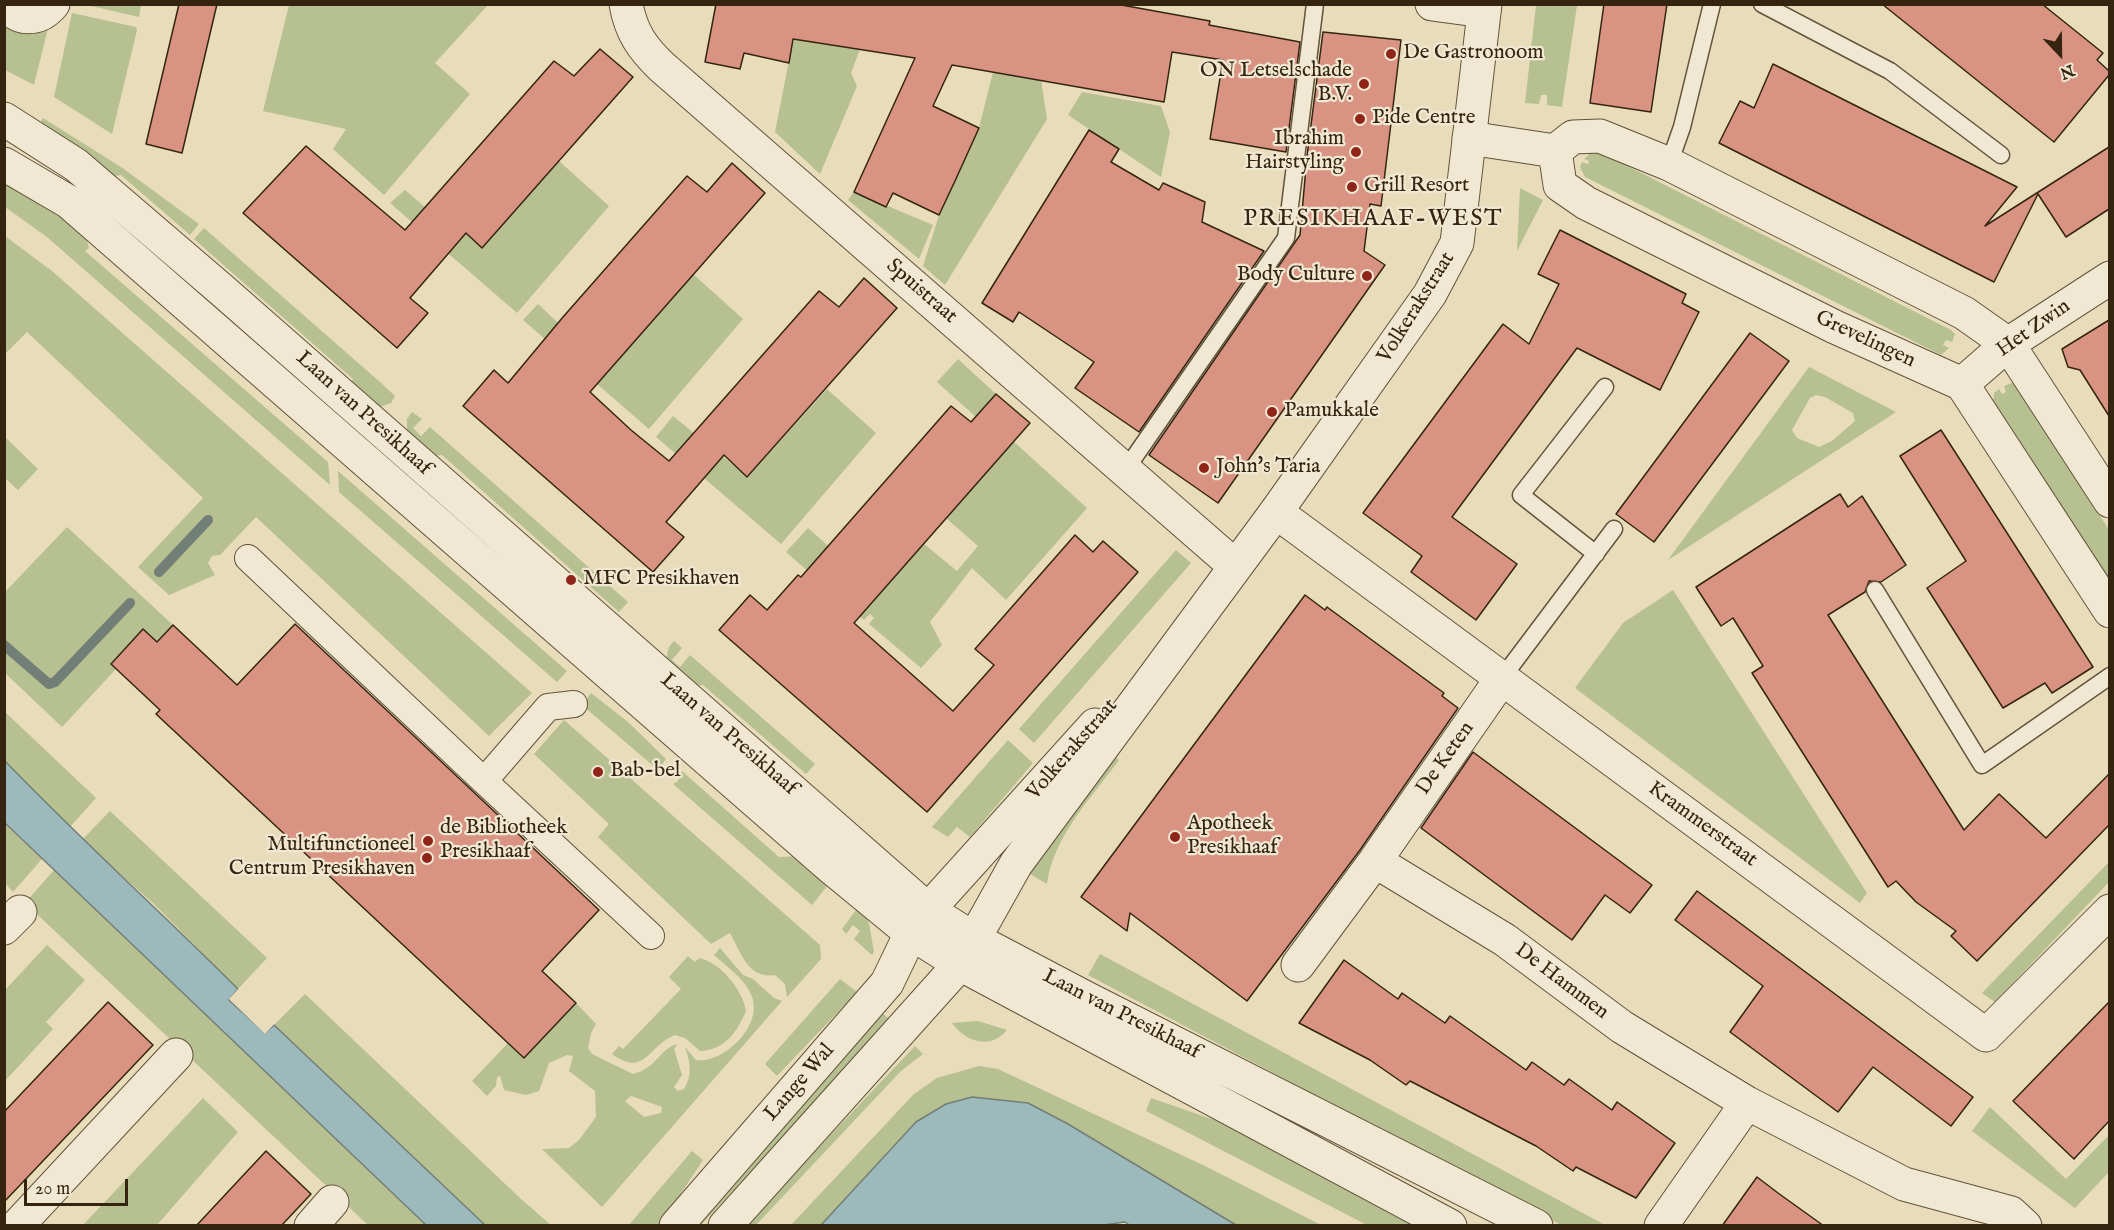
<!DOCTYPE html>
<style>
body{margin:0}
#map{position:relative;width:2114px;height:1230px;overflow:hidden;background:#e8dcbb;font-family:"IM FELL English",serif}
canvas{display:block}
.frame{position:absolute;inset:0;border:6px solid #352510;pointer-events:none}
.north{position:absolute;left:2030px;top:24px;width:60px;height:60px;-webkit-text-stroke:4px #f0e8d3;paint-order:stroke;rotate:158deg;font-size:16px;font-weight:700;line-height:24px;text-align:center;color:#352510}
.north::after{content:'';display:block;margin:auto;width:21px;height:27px;background:#352510;clip-path:polygon(50% 0,100% 100%,50% 72%,0 100%)}
.scale{position:absolute;left:24px;top:1179px;width:104px;height:27px;box-sizing:border-box;border:3px solid #352510;border-top:0;padding-left:8px;font-size:18px;line-height:21px;white-space:nowrap;color:#352510;-webkit-text-stroke:4px #f0e8d3;paint-order:stroke}
</style>
<div id="map">
<canvas width="2114" height="1230"></canvas>
<div class="frame"></div>
<div class="north">N</div>
<div class="scale">20 m</div>
</div>
<script>
const c = document.querySelector('canvas').getContext('2d');
c.lineJoin = 'round';
function fill(path, color) {
  c.fillStyle = color;
  c.fill(path, 'evenodd');
}
function stroke(path, color, width, dash) {
  c.strokeStyle = color;
  c.lineWidth = width;
  c.lineCap = dash ? 'butt' : 'round';
  c.setLineDash(dash || []);
  c.stroke(path);
}
function drawText(font, color, halo, rows, align = 'center') {
  c.font = font + ' "IM FELL English",serif';
  c.lineWidth = 4.5;
  c.setLineDash([]);
  c.textBaseline = 'middle';
  c.strokeStyle = halo;
  c.fillStyle = color;
  for (const [text, x, y, turn = 0] of rows) {
    c.save();
    c.translate(x, y);
    c.rotate((+turn || 0) * Math.PI / 180);
    c.textAlign = isNaN(turn) ? turn : align;
    if (halo) c.strokeText(text, 0, 0);
    c.fillText(text, 0, 0);
    c.restore();
  }
}
fill(new Path2D(`
 M87,5h54l-2,12z
 M289,5h199l-53,58 35,31 -86,101 -51,-46 13,-20 -83,-18z
 M1536,5h41l-15,102 -15,-2v-10h-6l-2,9 -14,-1z
 M72,13l64,14 1,3 -25,104 -58,-37z
 M50,20l-16,65 -29,-15 -1,-49z
 M794,35l66,14 -9,24 6,13 -37,88 -45,-42z
 M993,72l48,8 6,39 -102,166 -22,-19 16,-51 40,-87z
 M1082,92l79,14 9,26 -9,45 -93,-62z
 M43,118l78,49 78,57 -9,11 -69,-60 -18,3 -67,-49z
 M1592,151h6l353,179 4,4 -3,8 -6,-2 -3,5 6,3 -8,7 -356,-178 -5,-10 2,-5 6,2 1,-3 -5,-2z
 M559,161l50,45 -92,107 -127,-110 15,-13 52,45 46,-11z
 M5,182l78,46 6,20 -4,3 243,211 2,23 -283,-248 -42,-30z
 M1520,188l23,12 -26,51z
 M854,192l79,33 -14,34 -71,-59z
 M204,228l176,154 15,14 -4,7 -14,5 -26,-26 2,-3 -159,-140z
 M5,236l47,35 480,422 -43,43 -233,-219 -36,38 -8,1 -4,7 7,12 -46,20 -31,-28 65,-69 -176,-166 -22,22z
 M693,274l50,45 -94,110 -126,-109 15,-16 31,29 67,6z
 M958,359l38,35 -20,23 -39,-35z
 M1809,367l87,45 -228,148zM1816,395l9,2 28,16 2,8 -23,20 -13,6 -22,-9 -5,-8 18,-32z
 M2012,383l6,3 91,144v55l-116,-182 1,-10 5,-4 3,5 4,-2 -2,-6z
 M827,389l49,44 -95,111 -125,-107 17,-21 75,61z
 M412,412l10,7 -9,9 8,8 9,-9 198,175 -9,10 -177,-157 -20,2 -15,-18v-20z
 M5,437l33,32 -20,21 -13,-12z
 M1013,441l74,67 -81,92 -34,-32 -42,54 12,23 -21,23 -52,-44 5,-6 -4,-4 -6,6 -78,-68 22,-24 72,64 44,-48 33,27 21,-25 -32,-28z
 M338,471l229,200 -10,11 -218,-190z
 M67,527l106,98 -16,17 -14,-13 -32,34 5,6 -54,58 -57,-54 -1,-80z
 M1176,550l15,13 -157,180 -15,-14z
 M1673,590l194,303 -7,10 -285,-215 48,-65z
 M674,641l8,7 -10,12 8,7 10,-12 125,109 -9,10 -103,-89 -20,1 -18,-23 4,-16z
 M591,693l37,29 38,37 -8,11 -76,-65z
 M4,711l92,87 -27,30 -64,-68z
 M564,720l256,225 1,14 -34,38 -2,-13 -10,-9c-27,4 -34,-22 -45,-42l-19,11 -113,-107 11,-13 -75,-70z
 M1008,740l25,23 -63,74 -13,-10 -9,10 -16,-10z
 M1116,757l3,3c-27,37 -66,77 -72,124l-17,-10 4,-16z
 M682,771l97,86 22,-1 30,25 -19,24 -139,-121 5,-3z
 M110,811l157,147 -29,31 -84,-85 -72,-64z
 M4,823l38,36 -29,33 -8,-9z
 M2109,862v20l-114,120 -13,-9z
 M54,870l372,355h-58l-343,-322z
 M859,906l10,17 5,29 -2,3 -18,-16 6,-8 -7,-6 -7,9 -4,-5z
 M47,945l38,35 -39,42 7,7 -48,52v-91z
 M720,948l23,27 10,4 21,19 8,3 -180,206 -60,-58 27,-1 10,-8 17,-23 -1,-26 -26,-20 4,-15 -6,-1 -18,8 -10,28 -13,4 -22,-5 -4,-14 -3,1 -1,9 -9,10 -15,-15 36,-38 16,15 52,-55 20,21 -5,9 -3,15 4,6 41,20c25,-6 26,-26 45,-30l-4,5 8,26 -8,12 4,4 6,-2c9,-15 6,-27 1,-42l11,13c26,4 64,-31 57,-60 -4,-18 -26,-33 -39,-45zM631,1096l31,11 -1,6 -17,4 -19,-16z
 M1100,954l505,271h-44l-473,-250z
 M688,956l7,6 4,-4c22,5 43,31 47,53 -9,21 -21,39 -46,40l-15,-13 -10,-3c-28,11 -29,43 -63,19l7,-8 4,3 58,-60 -12,-12z
 M840,979l17,13 -80,84 -12,-12z
 M305,994l216,205 30,26h-66l-211,-200z
 M883,1014l8,6 -190,205 -13,1z
 M978,1021l29,9c-16,20 -42,12 -55,-7z
 M915,1046l8,8 -22,17 -145,154 -12,1z
 M979,1066l19,3 207,97 116,59h-85l-168,-101 -40,-21 -56,-6 -56,25 -95,103 -31,1 124,-132 23,-16z
 M203,1098l35,34 -81,93h-74z
 M1151,1098l98,34 180,93h-62l-221,-114z
 M1990,1107l76,72 43,-44v37l-34,36 -103,-77z
 M692,1151l11,9 -43,65 -32,1z`), '#b6c090');
const water = new Path2D(`
 M4,760c76,79 157,152 234,229l-9,11 36,33 9,-8 211,200h-59l-421,-402z
 M972,1097l56,6 40,21 168,101 -105,1 -6,-4 -29,4 -275,-1 95,-103 30,-18z`);
fill(water, '#9cb9bb');
stroke(water, '#737e77', 1.5);
fill(new Path2D(`
 M240,987l1,4 -8,8 32,30 7,-7h4l-11,12 -36,-35z`), '#e8dcbb');
stroke(new Path2D(`
 M159,572l49,-52
 M4,645l45,39 6,-2 75,-79`), '#737e77', 10);
const building = new Path2D(`
 M179,4h38l-35,149 -36,-9z
 M716,4h400l94,17 -1,4 91,17 -14,110 -76,-13 13,-79 -51,-8 -8,50 -212,-37 -19,41 46,22 -24,53 -16,34 -46,-22 -7,14 -32,-15 61,-134 -122,-19 -4,24 -45,-10 -4,16 -35,-7z
 M1604,4h63l-16,108 -61,-9z
 M1882,4h160l61,49 -6,7 12,11v4l-55,67z
 M1323,32l78,8 -20,166 -11,-2 -6,47 21,14 -167,238 -69,-48 151,-220 7,-79z
 M600,49l33,28 -151,171 -16,-15 -56,65 18,15 -31,35 -154,-135 63,-67 99,84 149,-169 20,15z
 M1773,64l244,123 -32,39 124,-79v62l-43,28 -28,-43 -44,88 -275,-139 21,-42 14,7z
 M1089,130l30,19 -8,13 48,28 4,-7 42,19 -3,20 62,29 -125,181 -64,-44 19,-26 -75,-50 -6,10 -31,-19z
 M732,163l33,30 -175,199 41,38 38,31 150,-170 20,16 25,-29 33,30 -150,169 -23,-22 -58,67 18,15 -31,35 -190,-166 31,-36 14,13 55,-66 124,-141 20,16z
 M1560,230l126,64 -4,9 17,9 -39,78 -83,-42 -125,169 65,47 -41,56 -65,-48 11,-16 -59,-43 140,-189 26,20 30,-60 -21,-10z
 M2109,320v96l-29,-46 -12,-3 -6,-18z
 M1750,333l39,28 -135,181 -38,-28z
 M996,394l34,29 -176,200 99,88 41,-46 -19,-16 100,-114 18,17 10,-11 35,31 -211,240 -208,-182 31,-35 17,15 31,-35 3,2 150,-171 20,16z
 M1941,430l152,237 -41,26 -7,-10 -42,25 -76,-120 39,-27 -66,-105z
 M1840,494l8,13 14,-11 44,69 -25,17 -12,-1 -4,11 -37,23 136,215 35,-36 47,44 63,-64v51l-132,136 -26,-25 5,-5 -40,-29 -20,-21 -8,6 -136,-214 11,-7 -30,-48 -12,8 -25,-39z
 M1305,595l20,15 2,-3 34,25 83,61 -2,3 16,12 -98,142 -113,151 -117,-88 -3,18 -46,-34z
 M295,624l304,286 -57,61 34,32 -52,55 -368,-344 4,-4 -49,-46 32,-35 14,13 16,-17 64,60z
 M1473,752l179,133 -22,28 -25,-18 -33,45 -151,-112z
 M1697,891l276,206 -22,29 -78,-59 -35,45 -108,-80 33,-46 -88,-66z
 M1344,960l54,39 4,-6 43,30 5,-7 76,54 6,-8 32,23 5,-6 43,31 5,-8 58,41 -39,55 -60,-31 -3,4 -37,-25 -126,-65 -4,4 -36,-25 -71,-37z
 M108,1002l45,43 -149,157v-90z
 M2109,1002v119l-35,38 -61,-58z
 M266,1151l45,43 -30,32h-85z
 M1757,1177l21,16 46,33h-102z`);
fill(building, '#d89383');
stroke(building, '#352510', 1.5);
const service = new Path2D(`
 M1762,4l128,67 111,84
 M1669,164l13,-37 30,-123
 M1124,472l162,-234 29,-234
 M1596,554l-75,-59 84,-108
 M1875,590l107,175 128,-89
 M1502,678l112,-149`);
const pedestrian = new Path2D(`
 M248,558l236,223 64,-74 26,-3
 M484,781l167,155`);
const minor = new Path2D(`
 M5,4c14,17 34,17 48,0
 M626,4c5,28 16,44 36,63l573,499
 M1432,4l52,7
 M1469,138l86,13
 M1962,384l46,-40 102,-66
 M2110,501l-102,-157 -44,-31 -295,-149 -69,-28 -27,1 -18,14 5,34 26,18 249,124 127,57 148,227
 M1276,512l710,523 124,-124
 M1375,861l130,79 117,87 125,76
 M4,928l16,-16
 M1298,965l77,-104 127,-183
 M17,1226l159,-171
 M311,1226l21,-24
 M1661,1226l86,-123 157,81 107,29 14,13`);
const tertiary = new Path2D(`
 M4,119l72,46 147,126 705,619 46,29 114,60 448,227
 M4,164l65,38 763,666 79,65 49,31 490,262
 M676,1226l211,-243 24,-50 17,-23 167,-185
 M725,1226l235,-262 56,-100 260,-352 154,-218 27,-51 28,-239`);
stroke(service, '#62533b', 19);
stroke(pedestrian, '#62533b', 28);
stroke(minor, '#62533b', 35);
stroke(tertiary, '#62533b', 35);
stroke(service, '#f0e8d3', 16);
stroke(pedestrian, '#f0e8d3', 26);
stroke(minor, '#f0e8d3', 33);
stroke(tertiary, '#f0e8d3', 33);
for (const [x, y, r, color] of [
 [1391,54,6,"#8f2418"],
 [1364,84,6,"#8f2418"],
 [1360,119,6,"#8f2418"],
 [1356,152,6,"#8f2418"],
 [1352,187,6,"#8f2418"],
 [1367,276,6,"#8f2418"],
 [1272,412,6,"#8f2418"],
 [1204,468,6,"#8f2418"],
 [571,580,6,"#8f2418"],
 [598,772,6,"#8f2418"],
 [1175,837,6,"#8f2418"],
 [428,841,6,"#8f2418"],
 [427,858,6,"#8f2418"]
]) {
  const dot = new Path2D();
  dot.arc(x, y, r, 0, 2 * Math.PI);
  c.fillStyle = color;
  c.fill(dot);
  stroke(dot, '#f0e8d3', 2);
}
drawText('21px', '#352510', '#f0e8d3', [
 ["De Gastronoom",1403,54],
 ["ON Letselschade",1352,72,"right"],
 ["B.V.",1352,96,"right"],
 ["Pide Centre",1372,119],
 ["Ibrahim",1344,140,"right"],
 ["Hairstyling",1344,164,"right"],
 ["Grill Resort",1364,187],
 ["Body Culture",1355,276,"right"],
 ["Pamukkale",1284,412],
 ["John's Taria",1216,468],
 ["MFC Presikhaven",583,580],
 ["Bab-bel",610,772],
 ["Apotheek",1187,825],
 ["Presikhaaf",1187,849],
 ["de Bibliotheek",440,829],
 ["Presikhaaf",440,853],
 ["Multifunctioneel",415,846,"right"],
 ["Centrum Presikhaven",415,870,"right"]
], 'left');
drawText('21px', '#352510', '#f0e8d3', [
 ["Spuistraat",921,292,41],
 ["Volkerakstraat",1417,308,-58],
 ["Het Zwin",2034,329,-35],
 ["Grevelingen",1865,340,25],
 ["Laan van Presikhaaf",363,414,42],
 ["Laan van Presikhaaf",728,735,41],
 ["Volkerakstraat",1073,750,-49],
 ["De Keten",1446,759,-55],
 ["Krammerstraat",1702,825,36],
 ["De Hammen",1561,982,37],
 ["Laan van Presikhaaf",1121,1015,27],
 ["Lange Wal",800,1083,-49]
]);
c.letterSpacing = '1.5px';
drawText('24px', '#352510', '#f0e8d3', [
 ["PRESIKHAAF-WEST",1373,220]
]);
c.letterSpacing = '0px';
</script>
